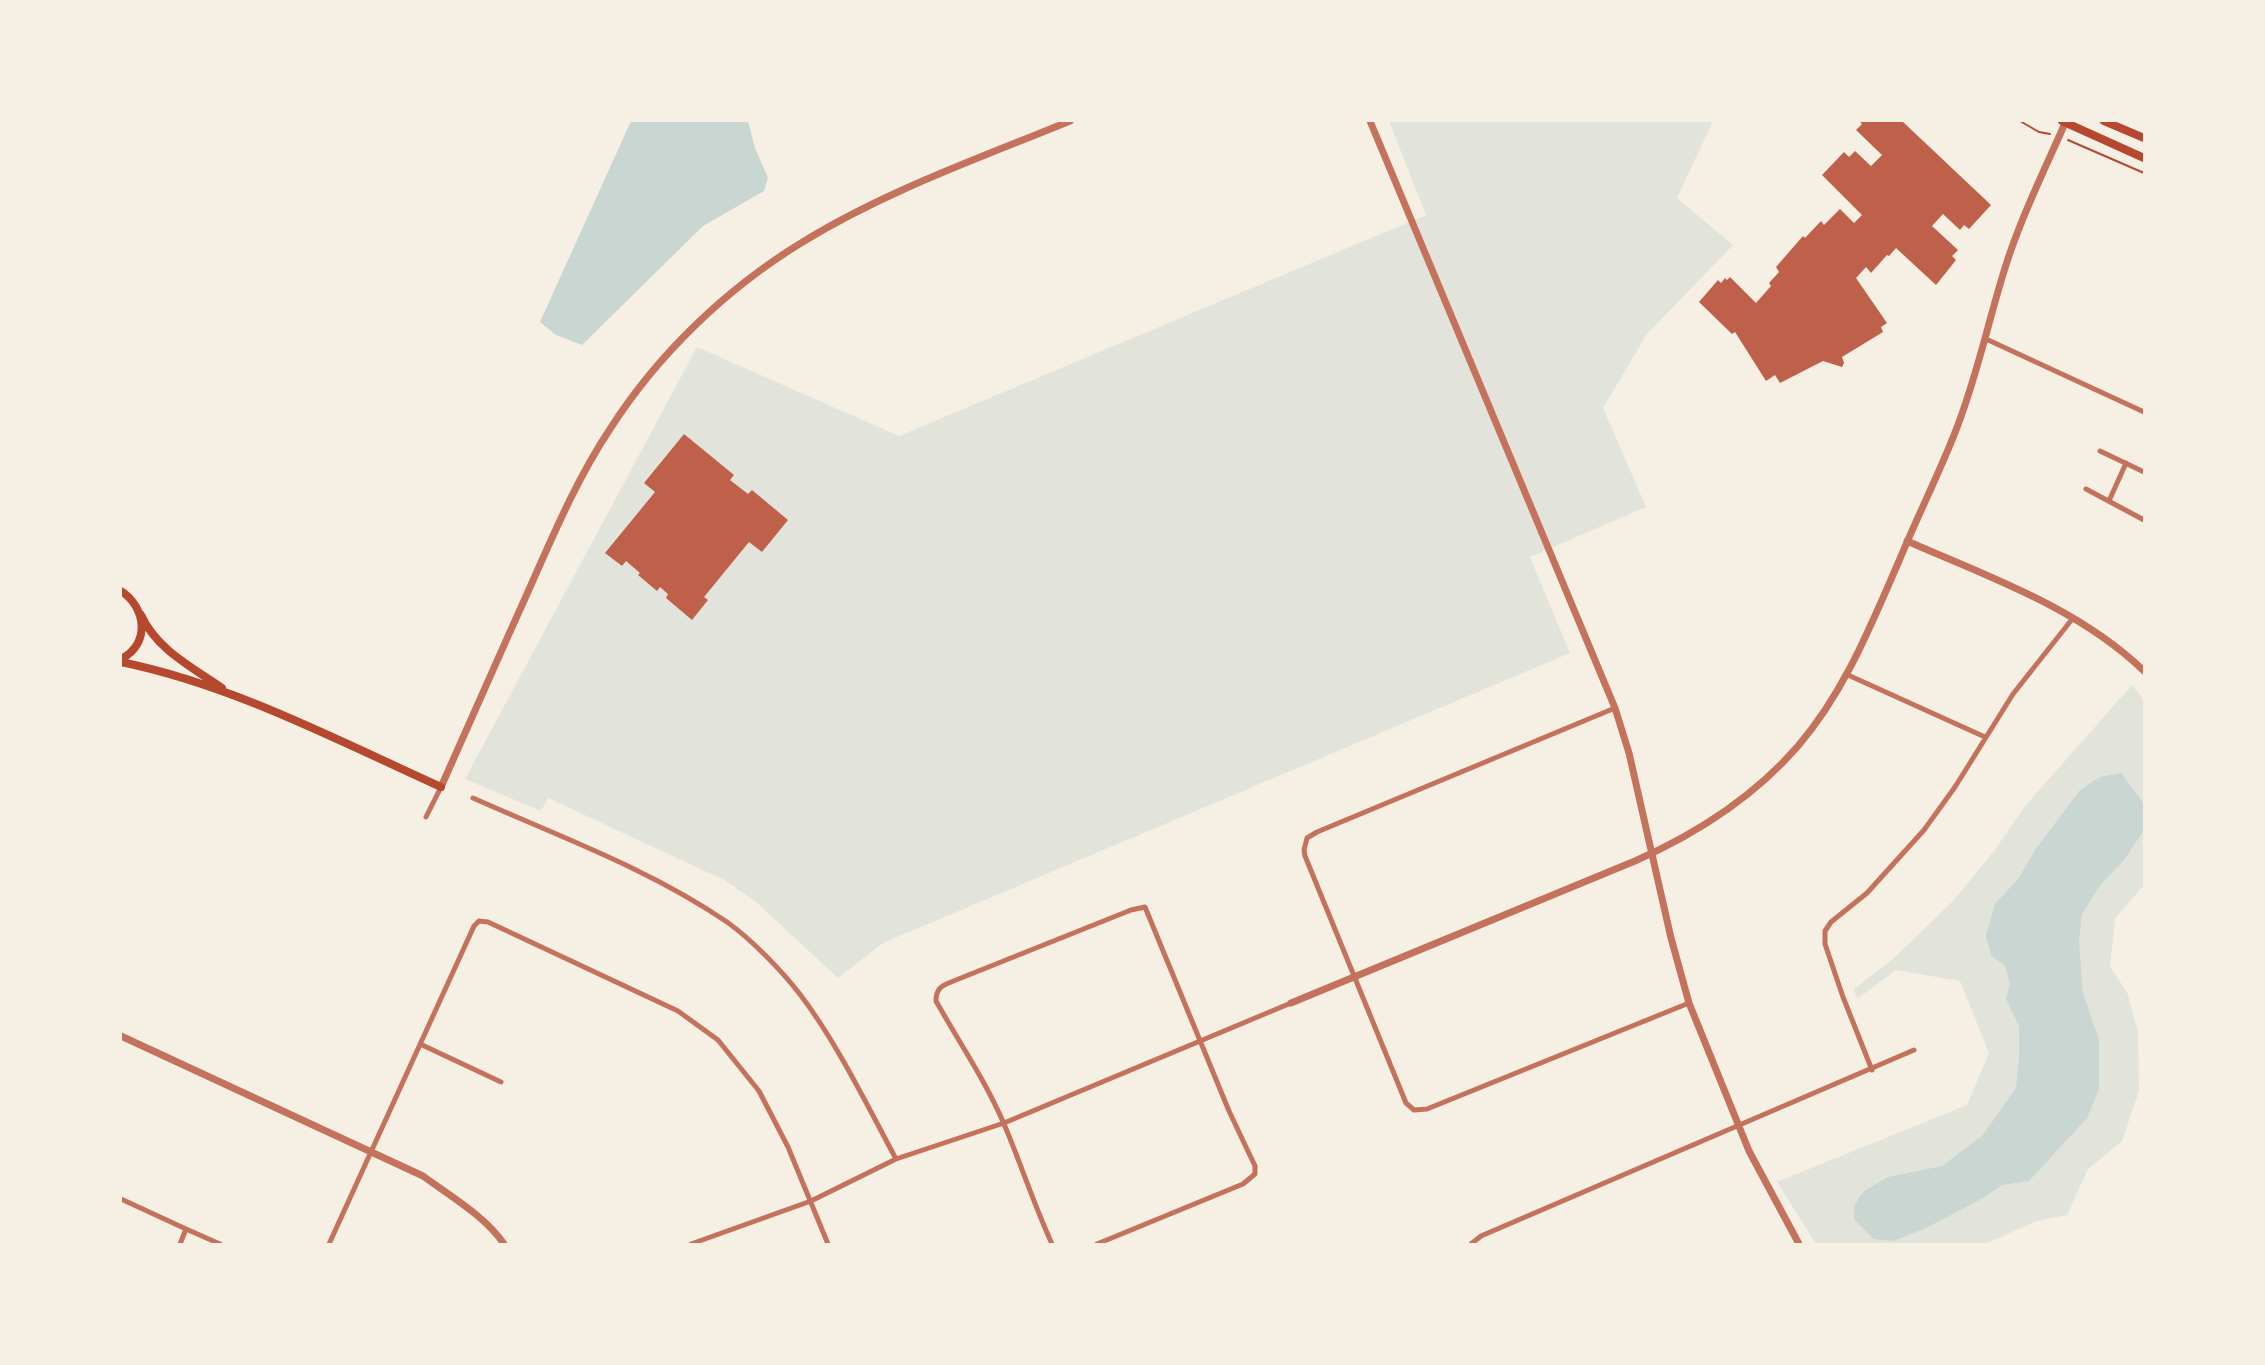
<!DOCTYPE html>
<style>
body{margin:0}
#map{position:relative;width:2265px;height:1365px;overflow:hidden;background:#f6efe4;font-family:"DM Sans",sans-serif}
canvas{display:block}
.frame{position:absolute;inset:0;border:122px solid #f6efe4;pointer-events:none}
</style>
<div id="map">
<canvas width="2265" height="1365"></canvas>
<div class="frame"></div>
</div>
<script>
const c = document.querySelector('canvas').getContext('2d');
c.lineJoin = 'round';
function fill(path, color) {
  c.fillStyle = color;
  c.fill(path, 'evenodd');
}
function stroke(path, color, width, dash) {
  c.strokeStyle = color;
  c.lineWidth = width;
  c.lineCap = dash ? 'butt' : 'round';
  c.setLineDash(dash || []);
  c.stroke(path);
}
fill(new Path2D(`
 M1389,121h324l-36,77 56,47 -86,89 -44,74 43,99 -116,50 40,96 -687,290 -45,35 -83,-77 -31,-21 -176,-82 -7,13 -76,-32 232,-432 202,89 527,-221z
 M2132,685l12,15v185l-29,34 -5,48 17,25 11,40 1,59 -17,50 -34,28 -21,46 -30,6 -52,23h-169l-39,-62 190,-77 22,-52 -29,-72 -64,-11 -39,29 -3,-10 39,-30 60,-58 41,-50 32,-46z`), '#e2e4dc');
fill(new Path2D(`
 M631,121h117l7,27 13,30 -4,13 -61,35 -121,119 -26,-10 -16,-13z
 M2121,773l23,31v26l-20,30 -23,24 -19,30 -3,28 4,51 16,47v49l-12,29 -58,63 -27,4 -19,13 -57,30 -33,13 -19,-2 -20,-20 1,-15 9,-13 24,-14 54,-11 41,-31 33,-47 3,-30v-32l-13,-27 4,-15 -5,-18 -14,-11 -5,-19 9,-32 23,-25 17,-29 45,-60 20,-13z`), '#c9d6d2');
fill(new Path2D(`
 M1859,121h43l89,84 -22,24 -5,-4 -4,5 -17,-16 -11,12 26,24 -6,6 4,4 -20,25 -40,-37 -7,8 -2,-1 -16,18 -5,-6 -10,11 31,45 -6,4 2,5 -41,25 2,6 -2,4 -19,-6 -43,22 -5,-8 -9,6 -31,-49 -3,2 -33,-32 19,-22 3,3 4,-5 2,2 3,-3 26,26 15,-17 -2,-3 10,-11 -3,-5 27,-31 2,2 16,-17 3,4 16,-16 14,14 8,-8 -40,-40 22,-23 5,5 6,-6 16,15 11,-11 -26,-25 6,-6z
 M684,434l50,41 -4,5 18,14 4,-4 36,30 -26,32 -13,-10 -45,55 4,3 -16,20 -26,-22 2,-4 -8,-7 -3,4 -19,-16 2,-2 -14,-12 -4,5 -17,-13 50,-61 -11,-9z`), '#bf614a');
stroke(new Path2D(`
 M2020,121l19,11 11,2
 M2068,140l76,33`), '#b5482f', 2);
stroke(new Path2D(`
 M1986,339l158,73
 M2100,451l44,21
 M2086,489l58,31
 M2109,501l17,-38
 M1848,675l137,62
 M1615,708l-298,124 -10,6 -3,12 1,6 101,247 8,7 13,-1 262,-106
 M473,798c85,38 177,71 254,124 24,17 54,48 72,71 37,48 68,112 97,166
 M426,817l15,-30
 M420,1044l81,38
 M1872,1070l-29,-73 -18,-53v-13l6,-9 36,-29 57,-63 31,-43 58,-93 60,-76
 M121,1199l65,30 -6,15
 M186,1229l34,15
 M329,1244l145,-318 5,-5 9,1 190,89 40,29 41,51 29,56 40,97
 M691,1244l120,-43 85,-42 108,-36 287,-120
 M1052,1244c-18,-39 -31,-80 -48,-120 -19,-44 -45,-82 -68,-123 0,-12 5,-15 15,-19l180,-72 14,-3 84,204 26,55v8l-12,10 -146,60
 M1471,1244l10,-8 433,-186`), '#c5725c', 5);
stroke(new Path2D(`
 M1370,121l245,587 14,45 42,185 18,65 60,148 50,93
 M1907,541c82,36 172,67 237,130
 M441,787c29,-65 57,-129 86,-193 25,-56 49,-114 83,-165 48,-75 116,-140 191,-186 84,-52 179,-85 269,-122
 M1291,1003l344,-142c61,-27 118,-63 163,-115 47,-55 72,-119 101,-185 18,-44 40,-87 57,-131 21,-53 32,-108 49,-162 16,-51 40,-99 61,-147
 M121,1036l302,140c27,20 62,40 81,68`), '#c5725c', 7);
stroke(new Path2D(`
 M2062,121l82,37
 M2104,121l40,17
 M121,591c25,16 30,53 0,68
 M141,615c16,35 51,52 81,73
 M121,662c112,23 216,78 320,125`), '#b5482f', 8);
</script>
